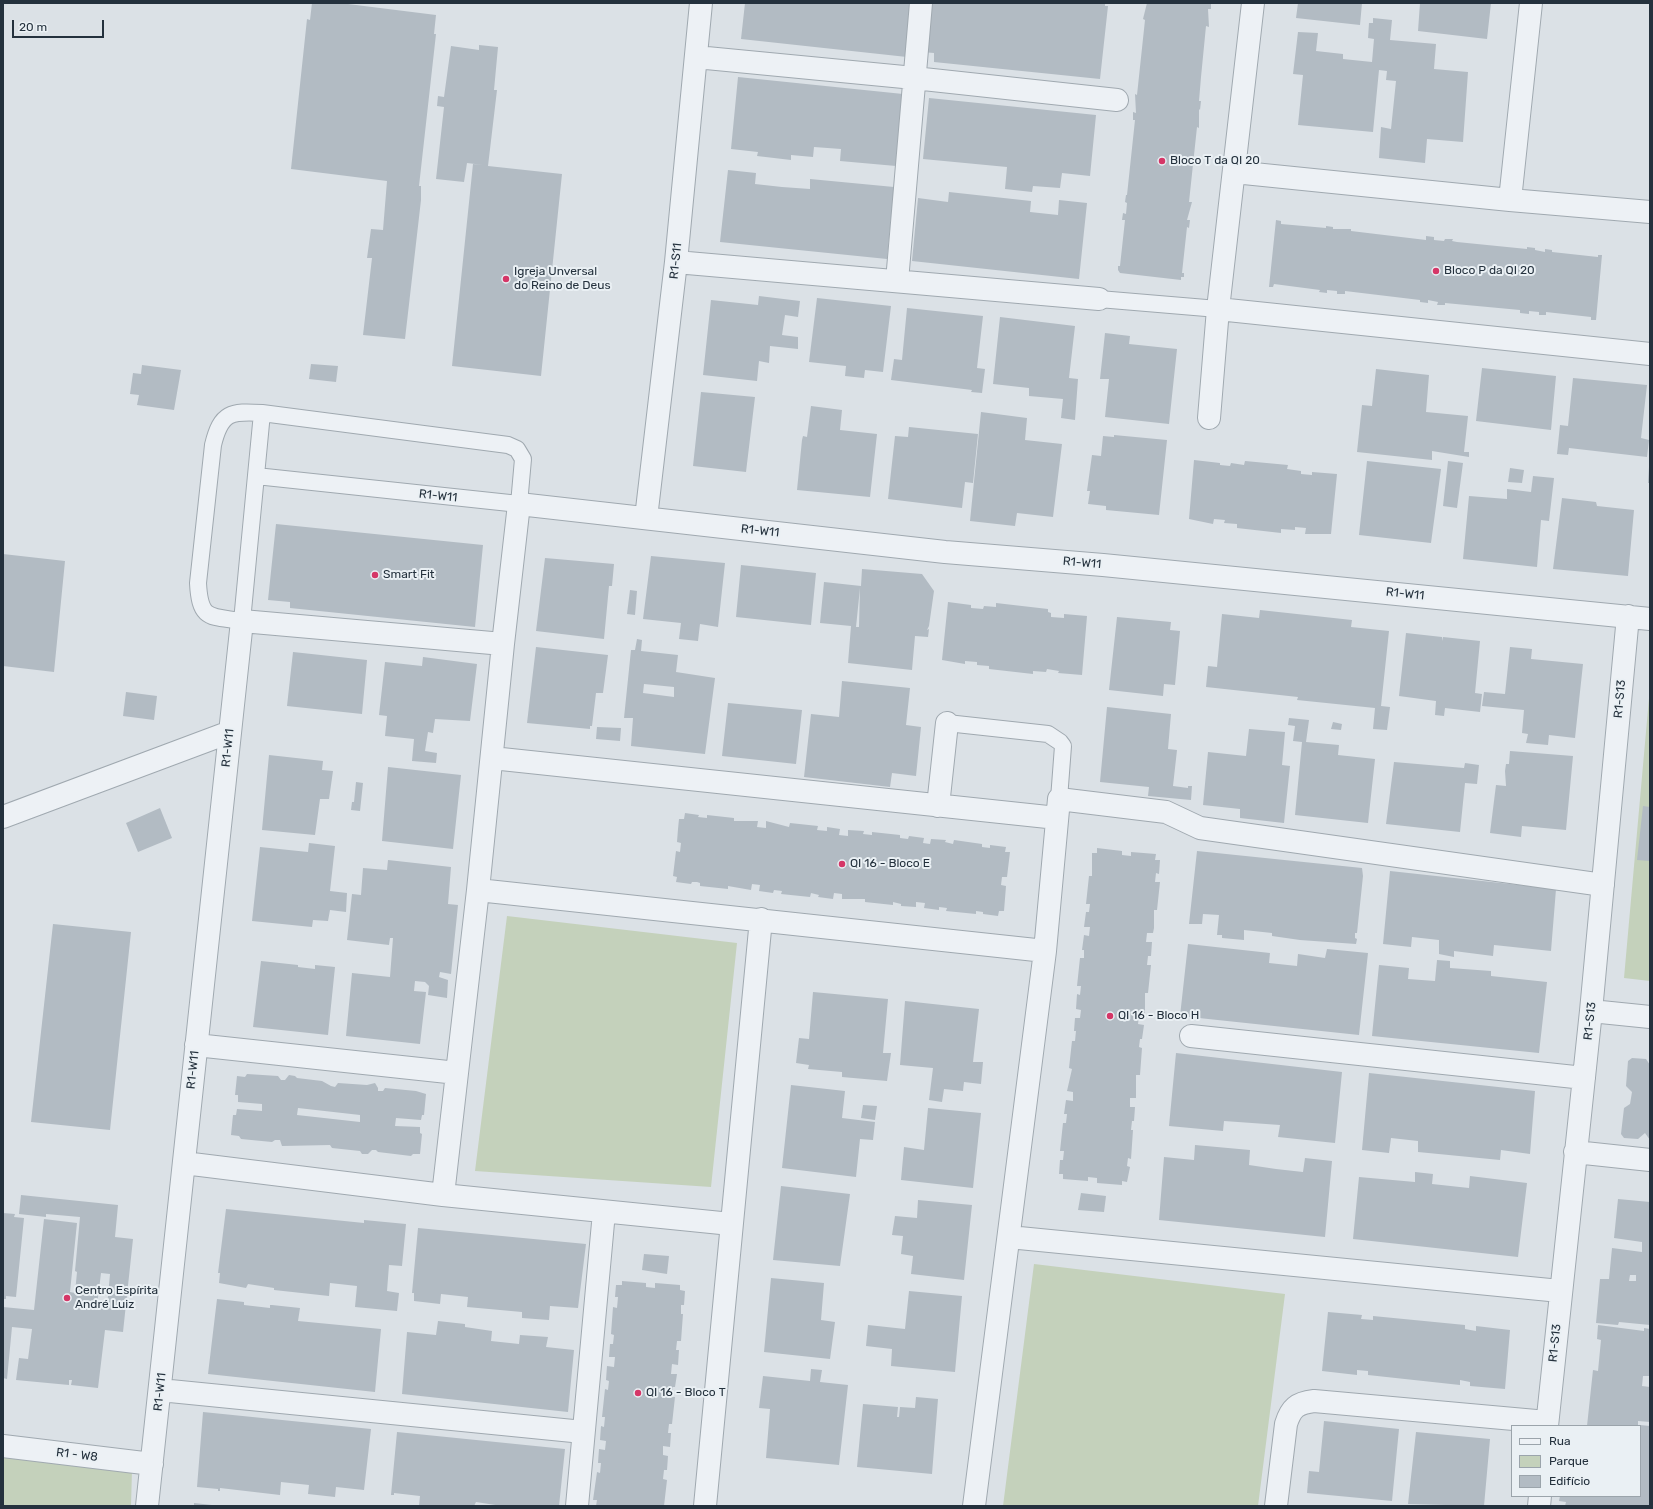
<!DOCTYPE html>
<meta charset="utf-8">
<style>
body{margin:0}
#map{position:relative;width:1653px;height:1509px;overflow:hidden;background:#dbe1e6;font-family:Rubik,sans-serif}
canvas{display:block}
.frame{position:absolute;inset:0;border:4px solid #24313d;pointer-events:none}
.legend{position:absolute;left:1511px;top:1425px;width:130px;height:72px;box-sizing:border-box;background:#eaf0f4;border:1px solid #9ba4ab;margin:0;padding:5px 7px;list-style:none;font-size:12px;color:#24313d}
.legend li{display:flex;align-items:center;gap:8px;height:20px}
.legend b{width:20px;border:1px solid #9ba4ab}
.scale{position:absolute;left:12px;top:20px;width:92px;height:18px;box-sizing:border-box;border:2px solid #24313d;border-top:0;padding-left:5px;font-size:12px;line-height:14px;white-space:nowrap;color:#24313d;-webkit-text-stroke:3px #eaf0f4;paint-order:stroke}
</style>
<div id="map">
<canvas width="1653" height="1509"></canvas>
<div class="frame"></div>
<ul class="legend">
<li><b style="height:5px;background:#edf1f5"></b>Rua</li>
<li><b style="height:11px;background:#c4d1bb"></b>Parque</li>
<li><b style="height:11px;background:#b2bbc3"></b>Edifício</li>
</ul>
<div class="scale">20 m</div>
</div>
<script>
const c = document.querySelector('canvas').getContext('2d');
c.lineJoin = 'round';
function fill(path, color) {
  c.fillStyle = color;
  c.fill(path, 'evenodd');
}
function stroke(path, color, width, dash) {
  c.strokeStyle = color;
  c.lineWidth = width;
  c.lineCap = dash ? 'butt' : 'round';
  c.setLineDash(dash || []);
  c.stroke(path);
}
function drawText(font, color, halo, rows, align = 'center') {
  c.font = font + ' Rubik,sans-serif';
  c.lineWidth = 4;
  c.setLineDash([]);
  c.textBaseline = 'middle';
  c.strokeStyle = halo;
  c.fillStyle = color;
  for (const [text, x, y, turn = 0] of rows) {
    c.save();
    c.translate(x, y);
    c.rotate((+turn || 0) * Math.PI / 180);
    c.textAlign = isNaN(turn) ? turn : align;
    if (halo) c.strokeText(text, 0, 0);
    c.fillText(text, 0, 0);
    c.restore();
  }
}
fill(new Path2D(`
 M1650,687v294l-26,-3z
 M507,916l230,27 -26,244 -236,-16z
 M1034,1264l251,30 -27,212h-255z
 M3,1457l129,13 -1,36h-128z`), '#c4d1bb');
fill(new Path2D(`
 M312,3h28l96,12 -2,19h2l-17,152h2v14l-16,139 -42,-4 9,-77h-5l4,-29 12,1 4,-49 -96,-12 16,-150 3,1z
 M745,3h168l-6,54 -166,-18z
 M928,3h177v3h3l-8,73 -166,-17v-9l-12,-1z
 M1147,3h64v6h-3l1,18 -3,-1 -5,51 -2,24h2l-1,9 -1,-1v19l-2,-1 -8,75h3l-5,18h3l-1,8 -2,-1 -5,46h2v4h-3v3l-61,-7 -2,-3v-4h2l5,-46h-3l1,-7 3,1 1,-11 -2,-1 1,-7h1l8,-75h-2v-8l3,1 -1,-19 2,1 8,-75 -2,-1z
 M1298,3h64l-2,22 -64,-7z
 M1420,3h71l-4,36 -69,-8z
 M1373,18l19,2 -2,20 46,4 -2,25 34,3 -5,70 -36,-3 -2,24 -46,-5 2,-31 10,2 5,-48 -10,-1 1,-9 -8,-1 -6,62 -75,-7 5,-50 -10,-1 5,-42 20,1 -2,18 27,3v5l29,3 2,-23 -6,-1 1,-15h4z
 M479,45l19,2 -4,43h3l-9,76 74,8 -21,202 -89,-10 21,-202 10,1 -16,-2 -3,19 -28,-3 8,-72 -7,-1 1,-10 6,1 7,-51 28,4z
 M738,77l165,17 -7,72 -56,-5 1,-12 -27,-2 -1,10 -22,-2v5l-34,-4 1,-4 -27,-3z
 M929,98l167,17 -6,61 -28,-3 -2,15 -27,-2 -1,6 -27,-3 2,-22 -84,-8z
 M728,170l28,3 -1,11 27,3 28,2v-10l84,8 -7,72 -167,-17z
 M949,192l82,9 -1,11 28,3 1,-15 28,3 -8,76 -167,-18 6,-63 30,4z
 M1276,220l5,1v3l45,4v-2l7,1v2h18v2l75,9v-4l8,1v3l10,1 1,-2h8l-1,2 5,1 70,7v-2l8,1v2l10,2v-3l7,1v2l46,5v-2h4l-6,65h-5v-3l-45,-5v3h-7v-3l-10,-1v3l-9,-1v-3l-75,-7v2h-8l1,-3 -10,-2v3l-8,-1v-2l-75,-9v3h-8v-3l-10,-1v3l-8,-1 1,-2 -46,-6 -1,3h-4z
 M759,296l41,5 -2,16 -13,-2 -3,20 16,2v12l-28,-3 -1,17 -10,-2 -2,20 -54,-6 8,-75 47,5z
 M817,298l74,8 -8,66 -18,-2 -1,8 -19,-2 1,-10 -37,-4z
 M907,308l76,8 -6,52 8,1 -3,24 -11,-1 1,-2 -81,-10 3,-21 8,1z
 M1000,317l75,9 -6,52 9,1 -3,41 -14,-2 2,-19 -34,-3v-8l-36,-4z
 M1105,333l25,3 -1,8 48,5 -8,75 -64,-7 4,-38h-9z
 M311,364l27,2 -2,16 -27,-3z
 M142,365l39,5 -7,40 -37,-5 2,-10 -9,-1 3,-21 8,1z
 M1482,368l74,8 -5,54 -75,-9z
 M1376,369l53,6 -3,37 42,4 -4,36h5v5l-37,-6v9l-75,-8 5,-47 10,1z
 M1573,378l74,7 -6,53 8,2 -2,17 -78,-9 -1,7 -11,-1 3,-29 8,1z
 M701,392l54,5 -9,75 -53,-6z
 M811,406l31,4 -2,20 37,4 -7,63 -73,-7 5,-50 1,-4 4,1z
 M981,412l46,6 -2,22 37,4 -9,73 -36,-4 -2,13 -45,-5z
 M909,427l69,7 -5,49 -8,-1 -3,26 -74,-9 7,-63 13,1z
 M1114,435l53,5 -8,75 -53,-5v-4l-18,-2 2,-13h-3l5,-36 9,1 2,-20 11,1z
 M1194,460l26,3v2l10,1 1,-3 13,2 1,-4 43,4 -1,4 14,2v3l11,1v-3l25,2 -6,60h-26l1,-6 -11,-1v3l-14,-1v4l-44,-5v-4l-13,-1 1,-3 -11,-1 -1,5 -24,-5z
 M1367,461l74,8 -10,74 -72,-8z
 M1448,461l15,2 -6,45 -14,-2z
 M1649,467h1v16h-2z
 M1510,468l14,2 -2,13 -14,-1z
 M1533,476l21,2 -5,43 -8,-1 -4,47 -74,-8 6,-63 38,3v-10l24,3z
 M1562,498l34,4 1,4 37,4 -6,66 -75,-7z
 M276,524l207,21 -8,82 -185,-19v-6l-22,-2z
 M3,554l62,7 -11,111 -51,-6z
 M651,556l74,7 -7,64 -18,-3 -2,17 -19,-2 2,-16 -38,-4z
 M545,558l69,6 -2,22h-3l-5,53 -68,-8z
 M741,565l75,8 -5,52 -75,-8z
 M862,569l60,5 12,17 -5,35 -2,4 2,-1 -1,8 -13,-1 -3,34 -64,-7 3,-37 -31,-3 4,-41 37,4zM860,588l-1,39h-3z
 M630,590l7,1 -2,24 -8,-1z
 M948,602l23,3v3l12,1 1,-3 12,1v-4l52,6v3l3,1v4l13,1v-4l23,2 -5,59 -24,-2 1,-2 -12,-2 -1,3 -13,-1v3l-44,-5v-3l-12,-1v-3l-12,-1v3l-23,-4z
 M1260,610l92,10 -1,7 38,4 -8,75 9,1 -3,23 -14,-1 2,-21 -78,-8 1,-3 -92,-10 2,-21 9,1 5,-53 37,4z
 M1117,617l54,5 -1,8 10,1 -5,54 -11,-1 -1,12 -54,-6z
 M1406,633l36,4v4l1,-4 37,4 -5,52 7,1 -2,18 -35,-4 -1,8 -9,-1 1,-14 -37,-5z
 M637,639l5,1 -1,11 37,4 -2,17 39,6 -10,76 -74,-8 2,-28h-9l7,-68h4zM644,684l30,3v10l-31,-4z
 M536,647l72,8 -5,38h-7l-4,33h-2v3l-63,-6z
 M1510,647l22,2 -1,10 52,5 -8,74 -26,-3 -1,10 -22,-2 2,-9 -6,-1 2,-23 -42,-4 2,-14 21,2z
 M293,652l74,8 -5,54 -75,-8z
 M423,657l54,7 -7,57 -35,-2 -2,14 -5,-1 -3,19 12,2 -1,10 -24,-2 2,-22 -29,-3 2,-20 -8,-1 6,-53 37,4z
 M842,681l68,7 -4,37 15,2 -5,49 -24,-3 -2,14 -86,-10 7,-63 28,3z
 M126,692l31,4 -3,24 -31,-4z
 M728,703l74,7 -6,54 -74,-8z
 M1107,707l64,7 -3,35 9,1 -4,36 15,2v-2h4l-1,14 -43,-4 1,-9 -49,-5z
 M1289,718l20,2 -3,22 33,3 -1,10 37,4 -7,64 -73,-8 7,-73 -9,-1 2,-15 -7,-1z
 M1333,722l9,2 -1,6 -10,-1z
 M597,727l24,1 -1,13 -24,-2z
 M1249,729l36,3 -3,33 8,1 -6,57 -44,-5v-9l-37,-4 5,-53 38,4z
 M1510,751l63,5 -7,74 -44,-4 -1,11 -31,-4 6,-48 10,1 -1,-15 1,-7h3z
 M269,755l54,6 -1,9 11,1 -4,28h-9l-5,36 -53,-5z
 M1394,762l70,6 1,-5 14,2 -2,19 -12,-1 -5,49 -74,-8z
 M388,767l73,8 -8,74 -71,-8z
 M356,782l7,1 -3,28 -9,-1 1,-8h2z
 M1643,806l7,1v54l-13,-1z
 M160,808l12,30 -34,14 -12,-29z
 M685,813l14,2 -1,2 9,1v-3l27,3v3h24l-1,6 9,1v-7l23,6 1,-4 28,3 -1,4 10,1v-4l13,2 -1,6 9,1v-6l16,1 -1,3 9,1v-3l28,3v3l8,1 1,-3 15,2 -1,5 7,1 1,-5 15,1 -1,2 8,2 1,-4 28,4v3l8,1v-3l16,2 -1,5h5l-3,25h-5l-1,8 5,1 -2,25h-5l-1,5 -15,-2v-2l-7,-1v3l-30,-3 1,-3 -8,-1v3l-15,-2 1,-5 -9,-1v5l-15,-1v-2l-8,-2v3l-28,-3v-3h-23v-5l-8,-1 -1,6 -15,-2 1,-2 -8,-2 -1,4 -29,-3 1,-3 -8,-1 -1,3 -14,-2 1,-6 -8,-1 -1,6 -23,-4v3l-28,-3v-3l-3,-1h-5l-1,2 -15,-2 1,-5 -4,-1 3,-25 4,1 1,-9 -4,-1 1,-13 1,-10h5z
 M309,843l26,3 -5,45 17,2 -1,19 -16,-2 -2,11 -15,-1 -1,7 -60,-6 8,-74 48,5z
 M1097,848l25,3v4l9,1v-4l25,2 -1,6h5l-1,14 -3,-1 -1,9h5l-3,28h-3v18l-1,5h-6l-1,9h6l-1,14h-3l-1,9h4l-3,28h-3v24l-6,-1 -1,8 6,1 -2,14h-2l-1,8 3,1 -2,27h-4v23h-6v9h5l-1,14h-2l-1,9h2l-2,29 -3,-1 -1,8 3,1 -3,15 -5,-1v4l-25,-2v-5l-9,-1v4l-25,-2v-5h-4l1,-14h3l1,-9h-4l3,-28h3l1,-9h-3l2,-14 7,1v-9l-6,-1 5,-22 -3,-1 3,-27h3l1,-10h-2l1,-13h5l1,-8 -5,-1 1,-15 3,1 1,-9h-4l3,-28h4v-8h-2l2,-15 5,1 1,-9h-6l2,-15h3l1,-8h-4l3,-28h3v-23h5z
 M1197,851l165,17 1,8 -6,57h-2v5l2,1 -1,5 -56,-4 -28,-4v-3l-28,-3v10l-22,-2v-3h-5l2,-20 -16,-1 -1,10h-13z
 M388,860l63,7 -3,37 10,1 -7,69 -11,-2 -1,5 9,3 -1,18 -19,-3 1,-9 -4,-4 -10,-1 -1,10 12,1 -6,52 -74,-8 6,-63 38,4 3,-39h-3l-1,7 -42,-5 5,-46 9,1 2,-27 24,2z
 M1390,871l166,18 -5,62 -57,-6 -1,11 -39,-5v6l-15,-3v-14l-27,-3 -1,10 -28,-3z
 M53,924l78,8 -21,198 -79,-8z
 M1188,944l82,9 -1,10 28,3 1,-12 27,4 2,-9 41,4 -9,82 -179,-19z
 M1437,960l13,1v7l41,3v5l56,6 -8,71 -167,-17 7,-71 30,3 -1,11 27,2z
 M261,961l37,4v2l17,2v-4l20,2 -7,68 -75,-8z
 M813,992l75,7 -5,54h8l-4,28 -45,-4v-5l-34,-3 1,-4 -13,-2 3,-25 10,1z
 M905,1001l74,8 -6,53h10l-2,22 -17,-2 -1,9 -19,-2 -2,13 -13,-2 4,-32 -33,-3z
 M1176,1053l166,19 -7,71 -57,-6 2,-12 -56,-4 -1,10 -54,-5z
 M1632,1058l14,1 4,6v75l-5,-7 -7,6 -14,-1 -3,-4 3,-26 6,-4 2,-12 -6,-6 2,-25z
 M1369,1073l166,18 -5,63 -29,-4 -1,10 -82,-8v-11l-27,-3 -2,15 -27,-3z
 M247,1074l31,2 3,4h4l4,-5 6,1 2,2 25,3 9,5 4,1 3,-4 29,2 8,-2 3,5v3h5l2,-3 31,3 10,3 -2,21h-2l-1,5 -25,-2 -1,8 25,1v6l2,1 -2,20h-7l-2,2 -33,-4 -2,-2h-4l-4,4h-6l-2,-3 -28,-3 -2,-3 -48,1 -2,-6h-5l-3,2 -31,-3 -2,-3 -8,-1 2,-20h3l1,-6 25,2v-7l-24,-2v-7h-3l2,-19 8,1zM298,1108l62,7v7l-63,-7z
 M791,1085l54,6 -3,27 33,4 -2,18 -13,-1 -4,38 -74,-9z
 M863,1105l14,1 -2,14 -14,-2z
 M928,1108l53,5 -8,75 -72,-8 3,-33 20,3z
 M1195,1145l55,5 -1,15 27,4 27,3 2,-14 27,3 -7,76 -166,-17 5,-63 30,3z
 M1415,1172l18,2 -1,10 37,4 1,-12 57,7 -9,74 -165,-18 6,-62 56,5z
 M781,1186l69,8 -10,72 -67,-6z
 M1081,1193l25,3 -2,16 -26,-2z
 M21,1195l97,10 -3,32 18,2 -10,93 -18,-2 -7,58 -27,-3 1,-5h-3v5l-53,-5 3,-22 9,1 4,-30 -20,-2 -5,52 -4,-1v-71l31,3 10,-91 33,4 -7,69 5,1 2,-21 -2,-1 5,-54 -34,-3v3l-27,-3zM101,1273l9,1 -3,33 -10,-1z
 M1618,1199l32,3v123l-31,-3 -1,3 -22,-2 4,-44h9l3,-31 30,4v-10l-28,-4zM1630,1275h6v6h-7z
 M918,1200l54,5 -8,75 -53,-6 2,-18 -12,-2 2,-18 -11,-1 3,-19 22,2z
 M226,1209l138,14v-3l42,4 -4,42 -13,-1 -2,26 12,2 -2,18 -42,-4 2,-21 -27,-3 -1,13 -55,-6v-2l-26,-4 -2,4 -27,-5 1,-10h-2z
 M3,1213l12,1 -1,3 10,1 -8,79 -10,-1v3h-3z
 M418,1228l168,16 -8,64 -28,-2 -1,14 -27,-2v-6l-55,-5 1,-10 -27,-3 -1,10 -26,-3v-8h-2z
 M644,1254l25,2 -2,18 -25,-4z
 M771,1278l53,5 -3,37 14,2 -5,37 -66,-7z
 M622,1281l24,2v4l9,1v-5l25,2v5l5,1 -1,14h-3v9h2l-2,27h-4l-1,9h3l-1,15 -6,-1 -1,10h6l-2,13h-2l-2,10h4l-3,27h-3l-1,9h3l-1,14 -7,-1v9l5,1 -1,14h-3l-1,9 4,1 -3,26h-68l1,-6h-4l4,-28 3,1 1,-10h-3l1,-14 6,1 1,-9 -6,-1 1,-14 3,1 1,-10h-3l3,-28 3,1 1,-9 -3,-1 1,-14 7,1 1,-10h-6l1,-13h3l1,-9 -3,-1 2,-27 4,1 1,-11h-3l1,-12h6z
 M909,1291l53,5 -7,76 -64,-6 1,-17 -26,-3 2,-21 37,4z
 M217,1299l27,3v3l26,3v-3h2l28,3 -2,13 83,8 -6,63 -167,-18z
 M1328,1312l34,3 -1,4 12,1v-4l92,9v4l11,2v-5l34,4 -5,59 -35,-3v-4l-10,-2v5l-92,-10v-4l-11,-1v5l-35,-4z
 M438,1321l27,3v3l27,4 -1,10 28,3 1,-9 28,2 -2,10 28,3 -6,62 -166,-18 5,-62 29,3z
 M1598,1325l46,6v-3l6,1v47h-7l-1,10 8,1v35l-12,-1v5h-51l6,-56 5,1 3,-31 -4,-1z
 M811,1369l11,1 -2,12 28,3 -9,80 -73,-7 4,-49 -11,-1 4,-32 47,5z
 M916,1397l22,2 -6,75 -75,-7 6,-63 35,3 -1,10h2l1,-10 15,1z
 M203,1412l168,17 -7,61 -28,-3 -1,10 -27,-3 1,-9 -28,-3 -1,13 -60,-7v3h-2v-2l-21,-2z
 M1324,1421l75,8 -7,72 -85,-8 2,-22 10,1z
 M1640,1425l10,1v80h-85l1,-4 -7,-1 1,-5h80z
 M397,1432l168,17 -6,57h-57l-26,-4 -2,4h-55l1,-10 -26,-3v2h-3z
 M1416,1432l74,7 -6,67 -76,-2z
 M194,1503l18,2v1h-18z`), '#b2bbc3');
const lane = new Path2D(`
 M1099,299l119,10
 M256,476l263,28 4,-45 -6,-10 -9,-4 -246,-32c-31,-2 -41,-1 -49,32l-15,138c2,38 12,33 44,38l20,-208
 M947,723l101,11 12,8 3,4 -4,53`);
const street = new Path2D(`
 M696,57l218,21 203,22
 M1234,172l276,28 140,12
 M1510,200l21,-197
 M676,262l423,37
 M897,281l24,-278
 M1218,309l432,45
 M1209,418l9,-109 35,-306
 M646,518l30,-256 25,-259
 M492,758l565,60
 M938,806l9,-83
 M3,817l227,-85
 M478,890l567,61
 M1591,1011l59,6
 M1191,1036l393,42
 M196,1045l261,28
 M1575,1152l75,8
 M184,1163l259,32 288,29
 M443,1195l35,-305 25,-246 16,-140 426,48 158,13 547,54
 M1009,1237l551,54
 M160,1390l423,42
 M1547,1426l44,-415 37,-395
 M3,1446l149,18
 M147,1506l95,-885 261,23
 M577,1506l27,-294
 M705,1506l56,-587
 M974,1506l71,-555 14,-152 107,13 34,16 403,57
 M1276,1506l10,-82c5,-16 11,-21 28,-23l233,21
 M1539,1506l1,-10`);
stroke(lane, '#a0a9b0', 18);
stroke(street, '#a0a9b0', 24);
stroke(lane, '#edf1f5', 16);
stroke(street, '#edf1f5', 22);
for (const [x, y, r, color] of [
 [1162,161,4,"#d53667"],
 [1436,271,4,"#d53667"],
 [506,279,4,"#d53667"],
 [375,575,4,"#d53667"],
 [842,864,4,"#d53667"],
 [1110,1016,4,"#d53667"],
 [67,1298,4,"#d53667"],
 [638,1393,4,"#d53667"]
]) {
  const dot = new Path2D();
  dot.arc(x, y, r, 0, 2 * Math.PI);
  c.fillStyle = color;
  c.fill(dot);
  stroke(dot, '#eaf0f4', 1.5);
}
drawText('12px', '#24313d', '#eaf0f4', [
 ["Bloco T da QI 20",1170,161],
 ["Bloco P da QI 20",1444,271],
 ["Igreja Unversal",514,272],
 ["do Reino de Deus",514,286],
 ["Smart Fit",383,575],
 ["QI 16 - Bloco E",850,864],
 ["QI 16 - Bloco H",1118,1016],
 ["Centro Espírita",75,1291],
 ["André Luiz",75,1305],
 ["QI 16 - Bloco T",646,1393]
], 'left');
drawText('12px', '#24313d', '#eaf0f4', [
 ["R1-S11",676,261,-84],
 ["R1-W11",438,496,6],
 ["R1-W11",760,531,6],
 ["R1-W11",1082,563,5],
 ["R1-W11",1405,594,6],
 ["R1-S13",1620,699,-85],
 ["R1-W11",228,748,-84],
 ["R1-S13",1590,1021,-84],
 ["R1-W11",193,1070,-84],
 ["R1-S13",1555,1343,-84],
 ["R1-W11",160,1392,-84],
 ["R1 - W8",77,1455,7]
]);
</script>
